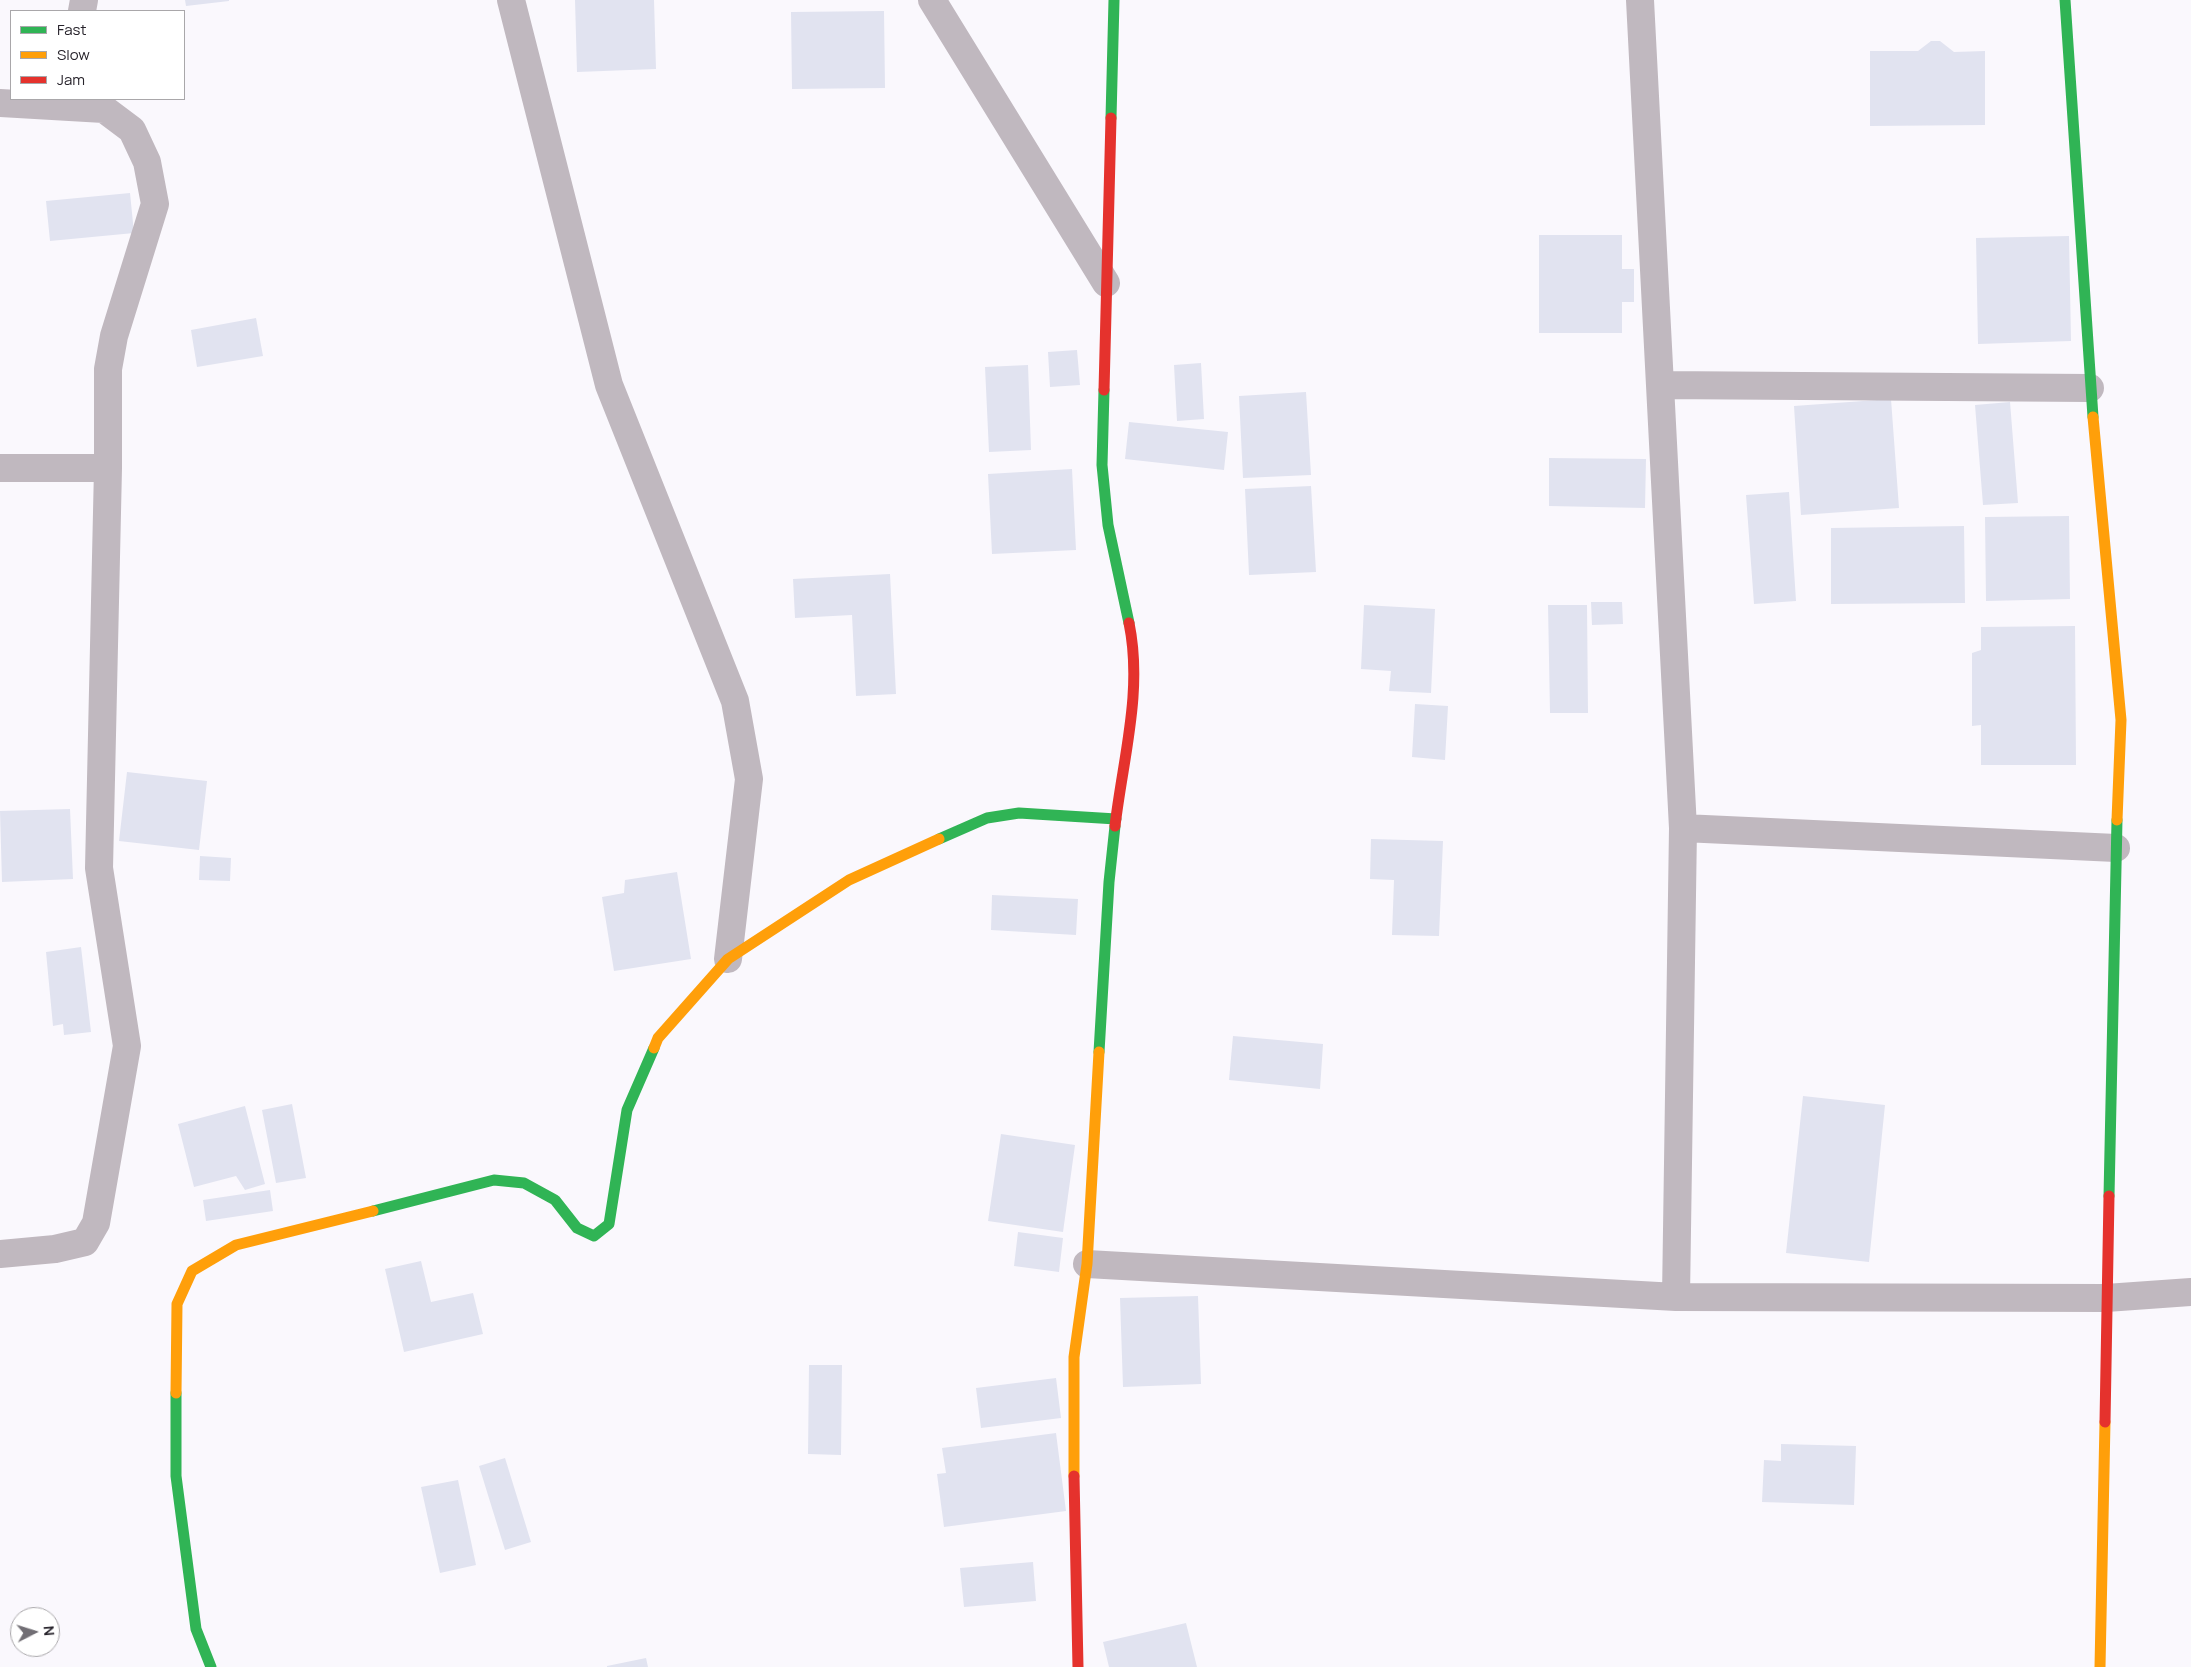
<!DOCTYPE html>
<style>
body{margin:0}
#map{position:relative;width:2191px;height:1667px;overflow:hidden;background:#faf8fd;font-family:Manrope,sans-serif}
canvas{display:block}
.legend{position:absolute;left:10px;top:10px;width:175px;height:90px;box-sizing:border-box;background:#fff;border:1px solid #a9a7aa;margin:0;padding:6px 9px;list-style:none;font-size:15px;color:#27232b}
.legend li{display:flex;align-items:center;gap:10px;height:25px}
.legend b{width:25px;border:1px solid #a9a7aa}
.north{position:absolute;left:10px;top:1607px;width:50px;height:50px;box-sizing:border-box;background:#fff;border:1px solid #a9a7aa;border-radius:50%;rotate:85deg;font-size:14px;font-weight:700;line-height:20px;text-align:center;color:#27232b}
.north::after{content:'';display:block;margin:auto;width:18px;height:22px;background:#716e74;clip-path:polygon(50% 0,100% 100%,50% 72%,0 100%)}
</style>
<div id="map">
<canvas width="2191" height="1667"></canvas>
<ul class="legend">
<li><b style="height:6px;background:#30b455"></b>Fast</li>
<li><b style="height:6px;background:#ff9f0a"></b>Slow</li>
<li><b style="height:6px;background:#e5322d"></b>Jam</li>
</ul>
<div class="north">N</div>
</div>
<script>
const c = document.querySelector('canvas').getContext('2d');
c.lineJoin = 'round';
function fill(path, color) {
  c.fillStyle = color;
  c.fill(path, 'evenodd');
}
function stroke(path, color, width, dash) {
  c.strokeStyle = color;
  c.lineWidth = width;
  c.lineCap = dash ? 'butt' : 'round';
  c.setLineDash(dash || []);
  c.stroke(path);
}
fill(new Path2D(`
 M185,0h44v1l-43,5z
 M575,0h79l2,69 -79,3z
 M884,11l1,77 -93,1 -1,-77z
 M1931,41h9l14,11 31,-1v74l-115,1v-75h48z
 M130,193l4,40 -84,8 -4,-40z
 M1539,235h83v34h12v33h-12v31h-83z
 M2069,236l2,105 -93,3 -2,-106z
 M256,318l7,38 -66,11 -6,-37z
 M1077,350l3,35 -30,2 -2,-35z
 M1201,363l3,56 -27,2 -3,-56z
 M1028,365l3,85 -42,2 -4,-85z
 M1306,392l5,83 -68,3 -4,-82z
 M1891,399l8,109 -98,7 -7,-109z
 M2010,402l8,101 -35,2 -8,-100z
 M1129,422l99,10 -4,38 -99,-11z
 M1549,458l97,1 -1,49 -96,-2z
 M1072,469l4,81 -84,4 -4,-80z
 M1311,486l5,86 -67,3 -4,-86z
 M1789,492l7,109 -42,3 -8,-109z
 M2069,516l1,83 -84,2 -1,-84z
 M1964,526l1,77 -134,1v-76z
 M890,574l6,120 -40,2 -4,-81 -57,3 -2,-39z
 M1591,602h31l1,22 -31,1z
 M1364,605l71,4 -4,84 -42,-2 2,-20 -30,-2z
 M1548,605h39l1,108h-38z
 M2075,626l1,139h-95v-40l-9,1v-73l9,-3v-23z
 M1415,704l33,2 -3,54 -33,-3z
 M127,772l80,9 -8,69 -80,-9z
 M70,809l3,70 -71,3 -2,-71z
 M1371,839l72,2 -4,95 -47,-1 2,-55 -24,-1z
 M200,856l31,2 -1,23 -31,-1z
 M677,872l14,87 -77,12 -12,-74 22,-4 1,-13z
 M992,895l86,4 -2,36 -85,-5z
 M81,947l10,85 -27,3 -1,-11 -10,2 -7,-74z
 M1233,1036l90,8 -3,45 -91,-9z
 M1803,1096l82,9 -16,157 -83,-9z
 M292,1104l14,74 -30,5 -14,-73z
 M245,1106l20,78 -20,6 -9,-14 -42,11 -16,-63z
 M1001,1134l74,11 -12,87 -75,-11z
 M270,1190l3,21 -67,10 -3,-21z
 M1018,1232l45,6 -4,34 -45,-6z
 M421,1261l10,41 42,-9 10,41 -79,18 -19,-83z
 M1198,1296l3,88 -78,3 -3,-89z
 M809,1365h33l-1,90 -33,-1z
 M1056,1378l5,40 -80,10 -5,-40z
 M1056,1433l10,78 -122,16 -7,-53 9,-1 -4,-25z
 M1781,1444l75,2 -2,59 -92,-3 2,-42 17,1z
 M505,1458l26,84 -26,8 -26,-84z
 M458,1480l18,85 -36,8 -19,-86z
 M1033,1562l3,39 -72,6 -4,-39z
 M1186,1623l11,44h-88l-6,-25z
 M646,1658l2,9h-41v-1z`), '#e1e3f0');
stroke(new Path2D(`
 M511,0l98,385 126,316 14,78 -21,180
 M932,0l174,283
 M1640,0l43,828 -7,469
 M82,11l2,-11
 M0,103l104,6 28,21 15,32 8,42 -41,132 -6,33v99l-9,400 28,178 -31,177 -11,19 -30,7 -55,5
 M1660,385l430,3
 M0,468h108
 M1683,828l433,20
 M1087,1264l589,33 430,1 85,-6`), '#c0b8bf', 28);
stroke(new Path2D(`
 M2065,0l28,417
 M1111,118l3,-118
 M1104,390l-2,75 6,60 21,98
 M939,839l48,-21 32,-5 97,6
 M1099,1052l10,-170 6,-56
 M2109,1196l8,-376
 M373,1211l121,-31 30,3 31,17 22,28 17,8 15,-12 18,-114 27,-62
 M176,1393v83l20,153 15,38`), '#30b455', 11);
stroke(new Path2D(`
 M2093,417l28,303 -4,100
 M654,1048l4,-10 70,-79 121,-79 90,-41
 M176,1393l1,-89 15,-33 44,-26 137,-34
 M1074,1476v-119l13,-93 12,-212
 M2100,1667l5,-245`), '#ff9f0a', 11);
stroke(new Path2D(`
 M1104,390l7,-272
 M1115,826c8,-68 28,-135 14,-203
 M2105,1422l4,-226
 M1074,1476l4,191`), '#e5322d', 11);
</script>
